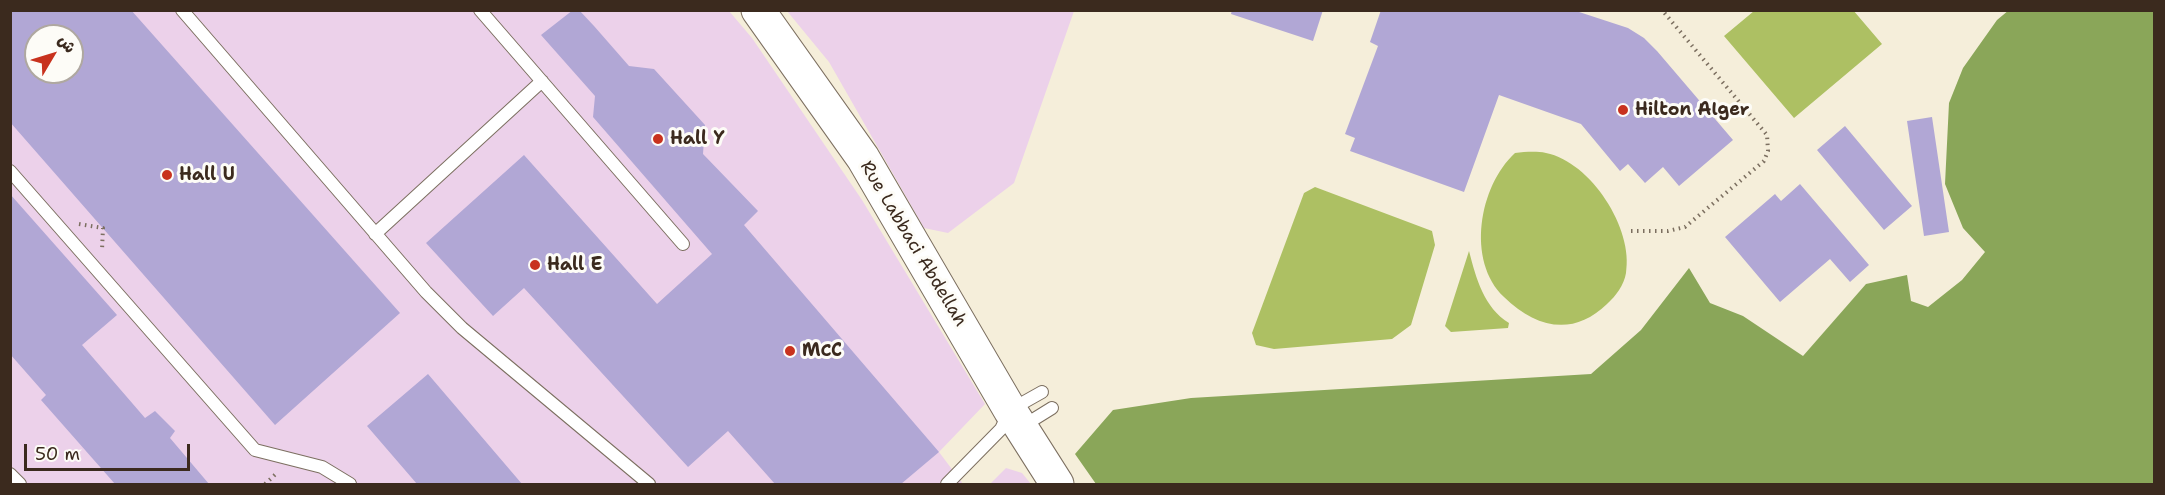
<!DOCTYPE html>
<meta charset="utf-8">
<style>
body{margin:0}
#map{position:relative;width:2165px;height:495px;overflow:hidden;background:#f5eeda;font-family:"Shantell Sans","Playpen Sans Arabic",sans-serif}
canvas{display:block}
.frame{position:absolute;inset:0;border:12px solid #3b2a1e;pointer-events:none}
.north{position:absolute;left:24px;top:24px;width:60px;height:60px;box-sizing:border-box;background:#fdfcf7;border:2px solid #afa8a0;border-radius:50%;rotate:52deg;font-size:16px;font-weight:700;line-height:24px;text-align:center;color:#3b2a1e}
.north::after{content:'';display:block;margin:auto;width:21px;height:27px;background:#c8321e;clip-path:polygon(50% 0,100% 100%,50% 72%,0 100%)}
.scale{position:absolute;left:24px;top:444px;width:166px;height:27px;box-sizing:border-box;border:3px solid #3b2a1e;border-top:0;padding-left:8px;font-size:18px;line-height:21px;white-space:nowrap;color:#3b2a1e;-webkit-text-stroke:4px #fdfcf7;paint-order:stroke}
</style>
<div id="map">
<canvas width="2165" height="495"></canvas>
<div class="frame"></div>
<div class="north">ش</div>
<div class="scale">50 m</div>
</div>
<script>
const c = document.querySelector('canvas').getContext('2d');
c.lineJoin = 'round';
function fill(path, color) {
  c.fillStyle = color;
  c.fill(path, 'evenodd');
}
function stroke(path, color, width, dash) {
  c.strokeStyle = color;
  c.lineWidth = width;
  c.lineCap = dash ? 'butt' : 'round';
  c.setLineDash(dash || []);
  c.stroke(path);
}
function drawText(font, color, halo, rows, align = 'center') {
  c.font = font + ' "Shantell Sans",sans-serif';
  c.lineWidth = 6;
  c.setLineDash([]);
  c.textBaseline = 'middle';
  c.strokeStyle = halo;
  c.fillStyle = color;
  for (const [text, x, y, turn = 0] of rows) {
    c.save();
    c.translate(x, y);
    c.rotate((+turn || 0) * Math.PI / 180);
    c.textAlign = isNaN(turn) ? turn : align;
    if (halo) c.strokeText(text, 0, 0);
    c.fillText(text, 0, 0);
    c.restore();
  }
}
fill(new Path2D(`
 M10,11h719l23,27 110,162 123,204 -46,48 24,32h-952zM36,36h36v36h-36z
 M787,11h287l-60,172 -66,50 -24,-5 -95,-166z
 M1006,468l16,5 9,11h-41z`), '#ecd1ea');
fill(new Path2D(`
 M1853,10l29,34 -88,74 -70,-82 30,-25z
 M1515,153c10,-1 21,-2 31,0 45,9 88,76 80,120 -2,12 -10,23 -19,31 -34,33 -71,24 -103,-7 -38,-36 -25,-111 11,-144z
 M1315,187l117,44 3,14 -24,80 -19,14 -118,10 -18,-4 -4,-12 52,-140z
 M1469,251c7,27 15,57 40,72l-1,5 -57,4 -6,-6z`), '#adc063');
fill(new Path2D(`
 M2009,10l145,1v473h-1058l-21,-30 38,-44 78,-12 400,-24 50,-44 48,-62 21,35 33,13 60,40 63,-72 41,-9 4,26 17,6 34,-27 23,-28 -22,-24 -18,-44 4,-81 14,-35 34,-48z`), '#8aa659');
fill(new Path2D(`
 M10,10h121l269,303 -125,112 -265,-303zM36,36h36v36h-36z
 M573,10h6l15,16 35,40 25,3 51,56 -2,29 55,57 -14,14 195,227 -38,32h-126l-47,-53 -40,36 -164,-179 -31,28 -67,-73 98,-88 133,149 55,-50 -119,-137 2,-21 -54,-61z
 M1232,10h91l-10,31 -82,-27z
 M1381,10h192l55,18 16,10 13,13 76,89 -54,46 -16,-19 -18,16 -17,-19 -8,7 -39,-47 -82,-29 -35,97 -114,-41 5,-13 -10,-4 33,-88 -8,-4z
 M1932,117l17,115 -25,4 -17,-115z
 M1845,126l67,80 -28,24 -67,-80z
 M1800,184l69,81 -19,17 -20,-23 -50,43 -55,-65 50,-43 6,7z
 M10,194l107,121 -35,30 63,73 10,-7 20,20 -5,7 39,46h-94l-74,-84 5,-5 -36,-41z
 M428,374l94,110h-105l-50,-58z`), '#b1a7d5');
const lane = new Path2D(`
 M182,10l244,282 36,36 187,156
 M480,10l203,234
 M10,171l245,279 67,17 28,17
 M375,234l167,-153
 M1023,426l29,-18
 M10,474l10,10
 M947,484l54,-55 9,-19 32,-18`);
const secondary = new Path2D(`
 M758,10l105,148 147,252 47,74`);
stroke(lane, '#7c6f60', 14);
stroke(secondary, '#7c6f60', 35);
stroke(new Path2D(`
 M79,224l24,4 -1,22
 M1631,231h37l17,-4 79,-66 4,-10 -1,-16 -105,-125
 M265,484l13,-12`), '#7c6f60', 4, [1.5, 4.5]);
stroke(lane, '#fff', 12);
stroke(secondary, '#fff', 33);
for (const [x, y, r, color] of [
 [1623,110,6,"#c8321e"],
 [658,139,6,"#c8321e"],
 [167,175,6,"#c8321e"],
 [535,265,6,"#c8321e"],
 [790,351,6,"#c8321e"]
]) {
  const dot = new Path2D();
  dot.arc(x, y, r, 0, 2 * Math.PI);
  c.fillStyle = color;
  c.fill(dot);
  stroke(dot, '#fdfcf7', 2);
}
drawText('bold 18px', '#3b2a1e', '#fdfcf7', [
 ["Hilton Alger",1635,110],
 ["Hall Y",670,139],
 ["Hall U",179,175],
 ["Hall E",547,265],
 ["MCC",802,351]
], 'left');
drawText('18px', '#3b2a1e', '#fdfcf7', [
 ["Rue Labbaci Abdellah",913,244,59]
]);
</script>
